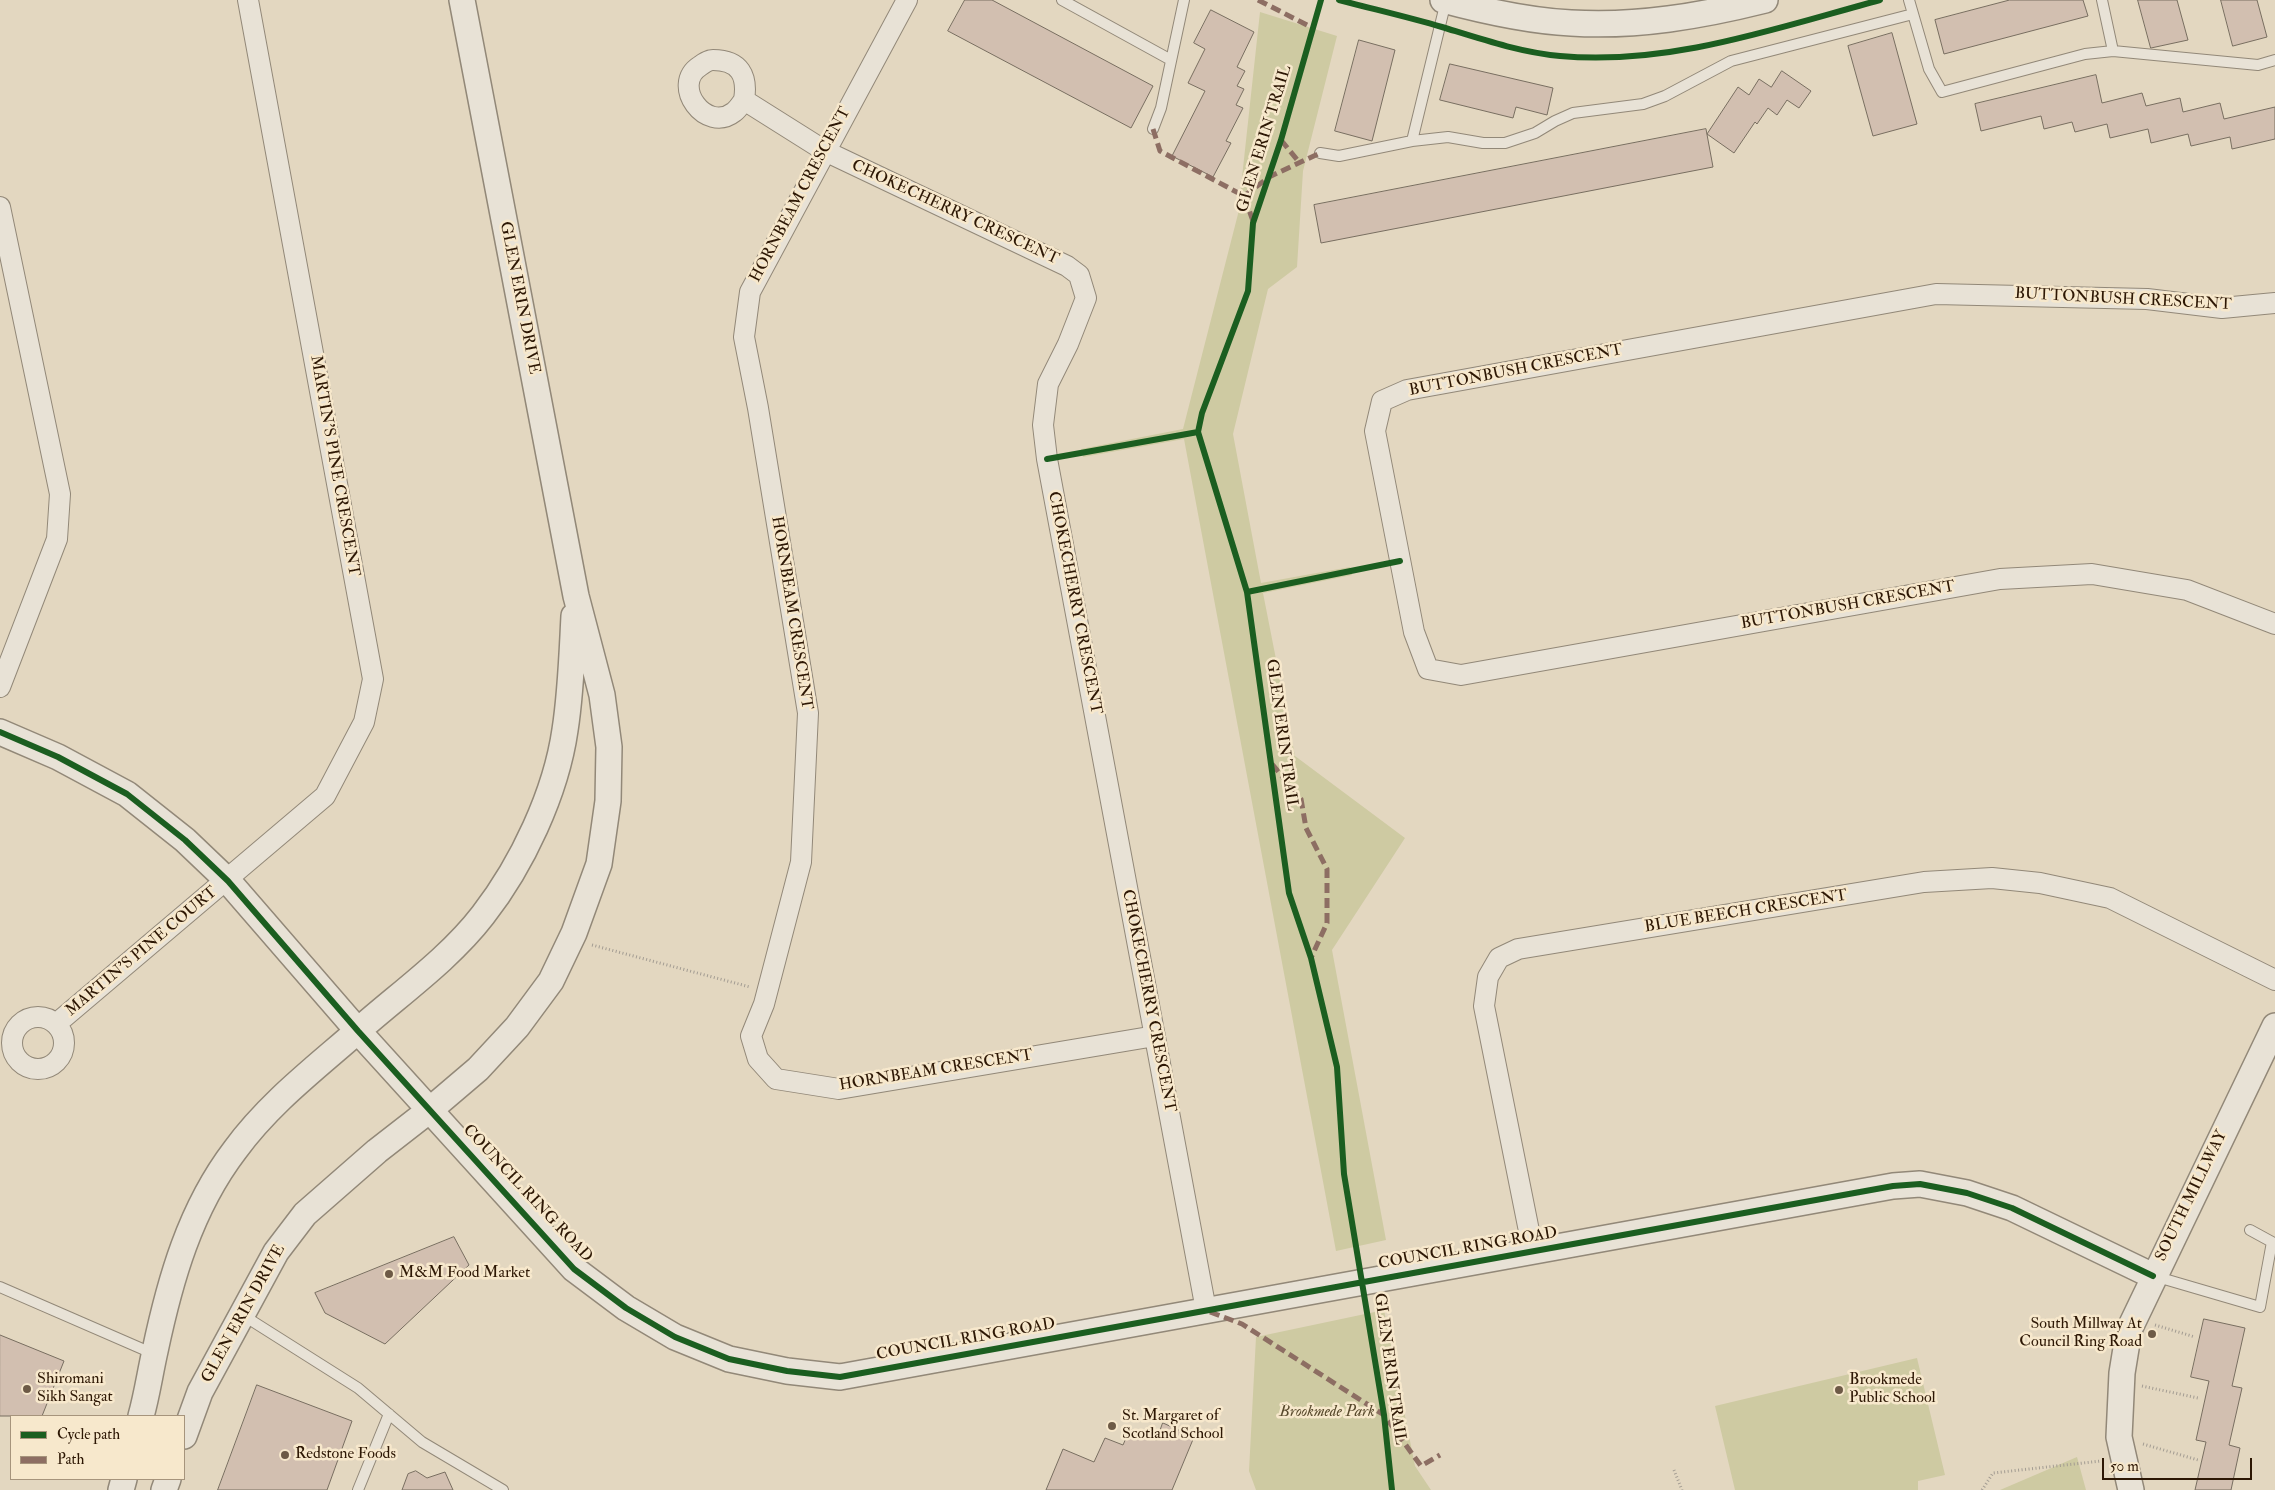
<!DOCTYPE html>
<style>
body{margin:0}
#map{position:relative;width:2275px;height:1490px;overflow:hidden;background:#e3d7c0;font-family:"IM FELL Double Pica",serif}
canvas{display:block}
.legend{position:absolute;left:10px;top:1415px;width:175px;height:65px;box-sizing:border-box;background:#f7e8cc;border:1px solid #a6947c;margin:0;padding:6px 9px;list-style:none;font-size:15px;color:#2d1704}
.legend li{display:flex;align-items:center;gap:10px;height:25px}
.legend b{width:25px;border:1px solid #a6947c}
.scale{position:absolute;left:2102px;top:1458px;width:150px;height:22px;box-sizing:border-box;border:2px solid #2d1704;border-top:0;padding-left:6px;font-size:15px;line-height:18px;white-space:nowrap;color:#2d1704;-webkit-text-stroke:4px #f7e8cc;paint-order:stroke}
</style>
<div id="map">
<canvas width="2275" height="1490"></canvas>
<ul class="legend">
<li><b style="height:6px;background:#1b5e20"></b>Cycle path</li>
<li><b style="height:6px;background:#8d6e63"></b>Path</li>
</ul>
<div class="scale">50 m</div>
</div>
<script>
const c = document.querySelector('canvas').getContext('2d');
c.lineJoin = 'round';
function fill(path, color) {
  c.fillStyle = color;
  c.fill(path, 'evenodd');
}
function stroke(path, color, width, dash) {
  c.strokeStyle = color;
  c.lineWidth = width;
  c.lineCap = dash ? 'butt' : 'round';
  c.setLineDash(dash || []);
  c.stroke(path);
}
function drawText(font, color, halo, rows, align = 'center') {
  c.font = font + ' "IM FELL Double Pica",serif';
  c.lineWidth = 5;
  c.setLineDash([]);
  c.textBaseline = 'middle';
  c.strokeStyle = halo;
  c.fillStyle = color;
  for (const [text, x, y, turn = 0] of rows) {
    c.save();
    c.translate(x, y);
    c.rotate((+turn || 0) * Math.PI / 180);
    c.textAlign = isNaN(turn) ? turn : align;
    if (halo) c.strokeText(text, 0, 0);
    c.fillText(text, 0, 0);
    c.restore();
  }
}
fill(new Path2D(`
 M1260,12l77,24 -34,135 -6,96 -29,22 -35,145 28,149 89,-16 2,8 -89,18 32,163 110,82 -73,112 54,290 -50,11 -152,-812 -101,18 -2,-8 102,-20 55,-215z
 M1384,1310l31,156 16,24h-175l-7,-19 7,-134z
 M1917,1358l28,117 -27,6v9h-183l-20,-84z
 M2077,1457l9,33h-86z`), '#cecaa2');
const building = new Path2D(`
 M965,0h27l161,86 -22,42 -183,-97z
 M2010,0h73l5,16 -144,38 -9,-34z
 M2138,0h39l11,40 -37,8z
 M2221,0h36l10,37 -34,9z
 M1211,10l43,22 -17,35 8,4 -8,15 7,3 -8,16 7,3 -17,33 5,2 -18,34 -41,-21 33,-65 -17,-8 17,-34 -11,-6z
 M1892,33l25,91 -44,12 -25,-90z
 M1359,40l36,10 -23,91 -37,-10z
 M1450,64l103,24 -6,27 -31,-8 -3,11 -73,-18z
 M1782,71l29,20 -12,17 -12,-8 -10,15 -9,-7 -11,16 -2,-2 -21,31 -27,-19 31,-47 11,8 10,-16 12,8z
 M2096,75l6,28 40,-10 4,13 34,-8 3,14 37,-9 4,16 51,-12v32l-43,10 -2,-12 -39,9 -3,-12 -37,9 -3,-14 -38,9 -3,-14 -32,8 -3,-10 -28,7 -3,-13 -60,15 -6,-27z
 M1706,129l7,38 -392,76 -7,-38z
 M454,1237l15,28 -84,79 -60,-31 -10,-20z
 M2204,1319l41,9 -13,58 10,2 -13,57 11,3 -9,42h-36l11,-48 -10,-2 13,-59 -18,-4z
 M0,1335l64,26 -22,55h-42z
 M257,1385l95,36 -25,69h-109z
 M1163,1423l31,14 -22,53h-126l17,-41 31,13 11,-24 18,7 7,-16 26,11z
 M416,1471l11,7 18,-6 8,18h-51l6,-16z`);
fill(building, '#d2bfb0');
stroke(building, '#786e60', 1);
const service = new Path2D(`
 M1062,0l109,60
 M1909,0l20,69 13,23 143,-38 28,-3 145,14 17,-5
 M2102,0l11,51
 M1153,129l8,-21 23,-108
 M1412,141l34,-140
 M1320,153l19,3 73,-15 36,-4 35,6h22l30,-10 20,-12 18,-8 70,-9 22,-8 66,-35 182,-47
 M2154,1276l106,31 12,-65 -22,-12
 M0,1287l154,67
 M241,1314l117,74 64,54 81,48
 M358,1490l31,-76`);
const minor = new Path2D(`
 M907,0l-157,292 -6,45 14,71 50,305 -7,149 -37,142 -13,32 7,23 18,20 63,10 316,-53
 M744,100c-3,4 -6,9 -10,12 -28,22 -64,-27 -34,-46 4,-3 8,-6 13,-6 27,0 35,16 31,40l81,51 242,115 12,9 7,23 -18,46 -20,40 -5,41 4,34 159,851
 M0,207l60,287 -3,45 -57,148
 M2275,303l-53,5 -75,-9 -211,-5 -529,96 -25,11 -7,30 39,201 14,37 33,6 539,-96 92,-5 95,16 88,34
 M12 1043a26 26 0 1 1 52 0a26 26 0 1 1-52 0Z
 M56,1024l269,-228 39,-74 9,-43 -125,-679
 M1533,1251l-49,-245 4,-29 11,-19 19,-9 406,-67 68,-4 48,5 70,15 165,82`);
const tertiary = new Path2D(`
 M1443,0c41,11 85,21 128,23 66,4 130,-7 194,-23
 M0,732l58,25 69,37 58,46 43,41 130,150 216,238 52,39 49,29 54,22 58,12 53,6 1053,-191 27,-2 47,9 45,15 141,68
 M141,1416c6,-21 9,-43 14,-65 15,-71 35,-142 80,-201 35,-48 82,-83 126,-122 41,-36 89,-70 122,-113 39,-50 73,-122 82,-185 6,-38 7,-76 9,-114
 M184,1436l16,-44 76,-140 29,-38 72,-63 54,-42 47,-40 39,-42 34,-46 23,-48 25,-69 9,-63 1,-54 -7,-52 -26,-99 -114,-596
 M121,1490l3,-11
 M164,1490l4,-11
 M2131,1490l-12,-53 3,-64 7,-43 146,-304`);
stroke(service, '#928878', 12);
stroke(minor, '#928878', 22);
stroke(tertiary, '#928878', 28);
stroke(new Path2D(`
 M592,945l158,42
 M2155,1325l40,12
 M2142,1386l56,12
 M2143,1444l55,16
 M1674,1470l8,20
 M1982,1490l11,-17 108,-12`), '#a39c92', 3, [1, 2.5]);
stroke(service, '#e8e2d6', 10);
stroke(minor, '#e8e2d6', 20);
stroke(tertiary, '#e8e2d6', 25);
stroke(new Path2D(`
 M1258,0l55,28
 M1153,129l7,22 84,45 9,25
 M1281,140l18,22
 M1244,196l25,-19 51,-24
 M1272,764l29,35 5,29 21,41v54l-16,35
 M1210,1312l32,12 142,91 37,51 19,-11`), '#8d6e63', 5, [10, 5]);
stroke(new Path2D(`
 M1321,0l-40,140 -28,83 -5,68 -46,122 -4,19 49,160 42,301 22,65 26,109 7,107 40,241 8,75
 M1339,0c34,9 69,17 103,27 39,12 77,25 118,29 109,10 216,-28 320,-56
 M1047,459l151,-27
 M1247,592l153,-31
 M0,732l58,25 69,37 58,46 43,41 130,150 216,238 52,39 49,29 54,22 58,12 53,6 1053,-191 27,-2 47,9 45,15 141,68`), '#1b5e20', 6);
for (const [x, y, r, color] of [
 [389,1274,5,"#6d5a46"],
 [2152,1334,5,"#6d5a46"],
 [27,1389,5,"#6d5a46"],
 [1839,1390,5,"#6d5a46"],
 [1112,1426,5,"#6d5a46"],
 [285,1455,5,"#6d5a46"]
]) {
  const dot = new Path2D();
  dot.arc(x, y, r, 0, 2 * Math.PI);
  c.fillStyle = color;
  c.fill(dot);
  stroke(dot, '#f7e8cc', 2);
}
drawText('16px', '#2d1704', '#f7e8cc', [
 ["GLEN ERIN TRAIL",1265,139,-73],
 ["HORNBEAM CRESCENT",801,195,-62],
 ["CHOKECHERRY CRESCENT",955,213,25],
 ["GLEN ERIN DRIVE",519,298,79],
 ["BUTTONBUSH CRESCENT",2123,300,3],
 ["BUTTONBUSH CRESCENT",1516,371,-11],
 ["MARTIN'S PINE CRESCENT",334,466,80],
 ["CHOKECHERRY CRESCENT",1074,603,79],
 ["BUTTONBUSH CRESCENT",1848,606,-10],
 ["HORNBEAM CRESCENT",791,613,81],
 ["GLEN ERIN TRAIL",1281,735,82],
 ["BLUE BEECH CRESCENT",1746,912,-9],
 ["MARTIN'S PINE COURT",142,952,-40],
 ["CHOKECHERRY CRESCENT",1148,1001,79],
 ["HORNBEAM CRESCENT",936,1071,-9],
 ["COUNCIL RING ROAD",527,1194,47],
 ["SOUTH MILLWAY",2192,1196,-64],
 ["COUNCIL RING ROAD",1468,1249,-10],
 ["GLEN ERIN DRIVE",244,1314,-61],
 ["COUNCIL RING ROAD",966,1340,-10],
 ["GLEN ERIN TRAIL",1389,1369,82]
]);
drawText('16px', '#2d1704', '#f7e8cc', [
 ["M&M Food Market",399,1274],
 ["South Millway At",2142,1325,"right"],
 ["Council Ring Road",2142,1343,"right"],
 ["Shiromani",37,1380],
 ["Sikh Sangat",37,1398],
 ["Brookmede",1849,1381],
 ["Public School",1849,1399],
 ["St. Margaret of",1122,1417],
 ["Scotland School",1122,1435],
 ["Redstone Foods",295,1455]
], 'left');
drawText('italic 16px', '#58492c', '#f7e8cc', [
 ["Brookmede Park",1327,1413]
]);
</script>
